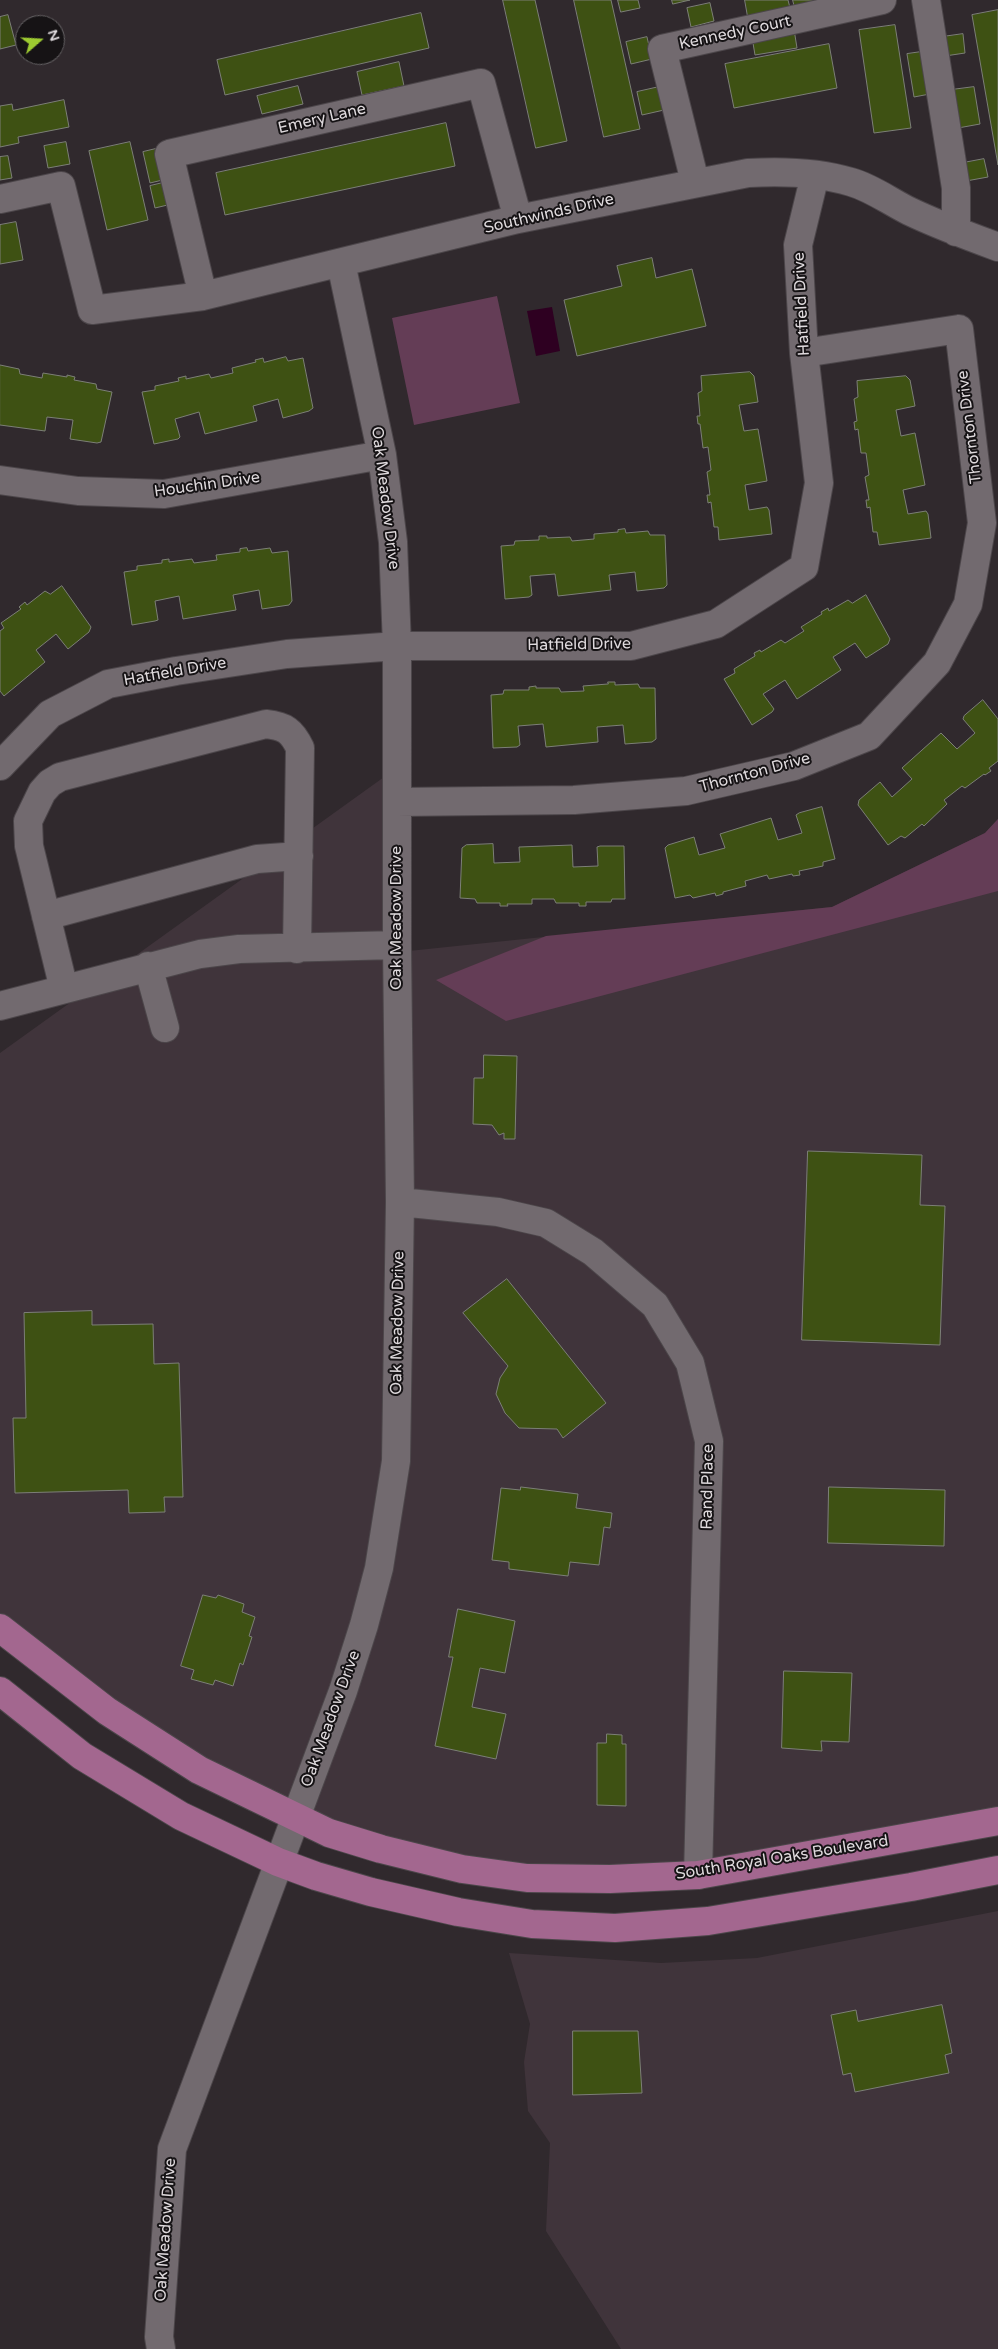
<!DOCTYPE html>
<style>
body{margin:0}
#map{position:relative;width:998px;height:2349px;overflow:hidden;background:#30292d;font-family:"Varela Round",sans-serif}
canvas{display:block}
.north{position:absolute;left:15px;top:15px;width:50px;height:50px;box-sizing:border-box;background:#161315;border:1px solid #666365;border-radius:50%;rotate:71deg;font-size:14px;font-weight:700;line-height:20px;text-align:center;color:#dfdadd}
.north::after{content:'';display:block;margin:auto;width:18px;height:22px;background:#9dca31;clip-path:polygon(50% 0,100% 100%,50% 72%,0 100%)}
</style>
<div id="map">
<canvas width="998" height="2349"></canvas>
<div class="north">N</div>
</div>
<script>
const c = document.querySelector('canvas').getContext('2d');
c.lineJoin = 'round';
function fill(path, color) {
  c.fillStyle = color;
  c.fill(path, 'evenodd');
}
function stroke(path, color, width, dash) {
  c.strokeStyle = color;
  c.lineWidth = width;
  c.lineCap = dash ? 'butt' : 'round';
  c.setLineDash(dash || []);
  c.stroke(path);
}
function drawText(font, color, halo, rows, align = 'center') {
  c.font = font + ' "Varela Round",sans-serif';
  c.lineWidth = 4;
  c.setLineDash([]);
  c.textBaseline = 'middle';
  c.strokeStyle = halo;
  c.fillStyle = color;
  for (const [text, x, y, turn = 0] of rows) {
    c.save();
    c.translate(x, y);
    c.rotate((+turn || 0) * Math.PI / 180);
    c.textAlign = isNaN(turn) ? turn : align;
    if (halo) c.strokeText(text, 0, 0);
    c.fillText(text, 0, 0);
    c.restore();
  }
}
fill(new Path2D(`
 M398,767l1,185 433,-45 153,-74 13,-14v1002l-300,54 -236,-6 -263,-99 -199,-142v-575z
 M998,1911v438h-377l-75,-118 4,-88 -22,-32 -4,-49 6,-38 -21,-71 152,10 96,-5z`), '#40343b');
fill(new Path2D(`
 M497,296l23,107 -106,22 -22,-107z
 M998,819v72l-492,130 -70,-41 110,-44 286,-29 153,-74z`), '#643d56');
fill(new Path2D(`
 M552,307l8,44 -24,5 -9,-45z`), '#2e0021');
const building = new Path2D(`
 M503,0h32l32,141 -31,7z
 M574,0h37l29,129 -36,8z
 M618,0h20l2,8 -19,4z
 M672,0h18l-17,4z
 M745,0h43l2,8 -42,9z
 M793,0h34l-32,8z
 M710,3l4,18 -23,6 -4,-19z
 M998,10v155l-26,-150z
 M421,13l8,35 -204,47 -8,-35z
 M8,15l8,30 -16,4v-32z
 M793,23l4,25 -42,7 -4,-24z
 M895,25l16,103 -37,5 -15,-103z
 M963,34l2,19 -20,3 -3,-19z
 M647,37l5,22 -21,5 -5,-22z
 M829,44l8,44 -103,20 -9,-44z
 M928,51l7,42 -21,4 -7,-43z
 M399,62l5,24 -42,9 -5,-23z
 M298,86l5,18 -41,10 -5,-18z
 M659,87l5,23 -22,5 -5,-23z
 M974,87l6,37 -22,4 -7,-38z
 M64,100l5,27 -51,10 1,6 -19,4v-41l12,-2 1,6z
 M446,123l9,43 -230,49 -9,-42z
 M66,142l4,22 -22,4 -4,-22z
 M130,142l18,78 -41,10 -18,-79z
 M164,147l7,31 -21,5 -7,-31z
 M8,156l4,22 -12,2v-23z
 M984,159l4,18 -22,4 -3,-18z
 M171,181l5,22 -21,5 -5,-22z
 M16,222l7,38 -23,4v-39z
 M652,258l4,20 36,-9 14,57 -129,30 -13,-56 58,-14 -5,-20z
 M286,357l2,4 15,-3 10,50 -4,3 -26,7 -5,-19 -25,7 4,15 -52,13 -6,-22 -24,7 5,18 -2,2 -24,5 -12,-52 13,-2v-4l24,-5 -1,-3 8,-2v3l23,-5 2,4 22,-5 -1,-5 24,-6 -1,-2 8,-2 1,4z
 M0,365l19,4 1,5 22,4 1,-5 24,4v-2l8,2 -1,3 22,4 1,5 15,3 -11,50 -4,1 -27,-4 3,-19 -26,-3 -2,14 -45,-6z
 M750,372l4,4 4,26 -19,3 5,26 14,-2 9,52 -22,4 4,25 18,-3 2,3 3,24 -53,6 -1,-13h-4l-3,-25 -3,1 -1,-8h3l-3,-23 4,-2 -3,-23 -5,1 -3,-24h-2l-1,-8h3l-2,-23 4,-2 -1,-15z
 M906,376l4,4 5,26 -19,4 5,26 14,-3 10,52 -22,5 5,24 18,-3 2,3 3,24 -52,7 -2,-13h-4l-3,-25 -3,1 -1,-8h3l-4,-23 4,-2 -3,-22h-5l-3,-24 -3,1 -1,-8 3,-1 -3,-22 4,-2 -1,-16z
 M625,529l1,4 22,-2 2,4h15l2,50 -3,3 -27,3 -2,-19 -26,3 2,15 -53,6 -3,-22 -25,2 2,19 -3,2 -24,2 -4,-53 13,-1 1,-4 24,-1v-4h8v2l23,-1 2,4 22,-2v-5l24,-2v-2z
 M247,548l1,3 22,-3 2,5 16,-2 4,50 -3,4 -27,4 -3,-19 -26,5 3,15 -53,9 -4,-23 -24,5 3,19 -3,1 -23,4 -8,-53 13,-2v-4l25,-3v-3l7,-1v3l23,-3 2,4 23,-3 -1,-5 24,-3v-3z
 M62,586l29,41 -2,5 -21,17 -12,-15 -20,16 9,12 -41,34 -4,-5v-60l4,-3 -3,-5 20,-14 -2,-2 6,-5 2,3 18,-14 5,3z
 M866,595l24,44 -2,5 -22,14 -11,-15 -22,14 8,13 -44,29 -12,-19 -22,14 11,15 -2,3 -20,13 -28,-46 11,-6 -1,-4 21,-13 -1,-3 6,-3 1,2 20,-12 4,3 19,-12 -3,-4 21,-13 -1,-2 7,-4 1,3 19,-11 4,3z
 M608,682h7v3l23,-1 2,4h15l1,51 -4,3 -27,2 -2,-19 -26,2 1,15 -52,5 -3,-23 -25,2 2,19 -3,2 -24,1 -2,-53 12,-1 1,-4h25v-3l7,-1v2h23l2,4 23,-1 -1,-5 25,-2z
 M983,700l15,19v42l-9,7 2,3 -6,4 -1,-1 -19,14 -3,-2 -18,14 3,4 -23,22 -2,-2 -17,14 -4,-2 -13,9 -30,-40 1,-5 21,-18 12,15 20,-18 -10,-11 39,-35 16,16 18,-16 -12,-14 1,-3z
 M822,807l13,52 -12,3v4l-24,5 1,4 -7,1 -1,-2 -23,5 -2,-4 -22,6 1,5 -23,6v2l-7,2 -1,-3 -22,5 -3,-3 -15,3 -10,-50 3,-3 26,-8 5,18 26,-7 -5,-14 51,-16 7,22 24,-7 -6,-18 3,-2z
 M493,844l1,19 26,-1 -1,-15 53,-2 1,22 25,-1 -1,-19 3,-1h24l1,53h-13l-1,3h-25v4h-7v-3h-23l-2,-4h-22v5h-25l1,2h-8v-3h-23l-2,-4 -15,-1 2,-50 4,-3z
 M484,1055l33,1 -2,83h-11v-6l-5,2 -7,-10 -19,-1 1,-46h9z
 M808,1151l114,4 -2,50 25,1 -5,139 -138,-5z
 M507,1279l99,124 -43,35 -6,-9 -38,-1 -14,-15 -9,-19 4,-16 8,-12 -45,-53z
 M92,1311v14l61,-1 1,40 25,-1 4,134h-19l1,15 -36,1 -1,-23 -113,3 -2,-75h13l-2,-105z
 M521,1487l57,7 -2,14 36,5 -2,15 -6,-1 -5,38 -29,-3 -2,14 -59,-7v-7l-17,-2 9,-72 19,2z
 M829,1487l116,3 -1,56 -116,-3z
 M203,1595l13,3 2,-3 26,9 -2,8 13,5 -6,19 3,1 -9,28 -3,-2 -7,23 -18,-6 -2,5 -22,-6 3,-9 -13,-4z
 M458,1609l57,12 -10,52 -25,-5 -8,39 34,7 -10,45 -61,-13 18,-89h-4z
 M784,1671l68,2 -3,69 -28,-1 1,10 -40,-3z
 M607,1734l15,1v9h4v62l-29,-1v-62h9z
 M942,2005l10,48 -7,2 4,18 -94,19 -4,-19 -8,2 -12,-60 25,-5 2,11z
 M573,2031h65l4,62 -69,2z`);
fill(building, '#3e5113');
stroke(building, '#7c7f77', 1);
const minor = new Path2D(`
 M926,0l30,188v44
 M695,182l-33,-133 220,-49
 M0,199l61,-13 31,124 111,-14 315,-77 230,-46c33,-2 70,-1 103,9 21,6 38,19 58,29 29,14 59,25 89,36
 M203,296l-34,-142 312,-71 37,136
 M0,480l78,11 86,3 218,-39
 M0,766l50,-52 58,-30 68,-13 111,-17 110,-8h234l85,-22 88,-57 15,-84 -15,-130 -6,-108 17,-70
 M397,802l177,-2 112,-9 108,-25 75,-30 68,-73 31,-59 14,-81 -23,-194 -155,24
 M46,916l211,-57 42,-3
 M148,966l17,62
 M64,989l-35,-143 -1,-25 14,-29 8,-9 10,-6 206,-53c19,2 26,7 34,24l-3,201
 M0,1006l200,-52 39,-5 158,-4
 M400,1202l98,10 48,11 47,29 62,53 35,58 19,78 -11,434
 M161,2349l-2,-12 13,-188 171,-458 21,-66 15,-57 17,-107 4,-259 -3,-257v-299l-4,-104 -11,-87 -41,-192`);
const major = new Path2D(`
 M0,1628l107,83 92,59 130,63 52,16 81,20 65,9 83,1 88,-4 300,-54
 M0,1691l82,65 99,60 97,46 38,14 55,16 87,20 74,12 83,4 93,-7 203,-34 87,-17`);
stroke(minor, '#4c464a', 30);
stroke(major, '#4c464a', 30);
stroke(minor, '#726a6f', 28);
stroke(major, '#a3678f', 28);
drawText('16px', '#dfdadd', '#161315', [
 ["Kennedy Court",735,33,-12],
 ["Emery Lane",322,119,-13],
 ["Southwinds Drive",549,214,-13],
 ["Hatfield Drive",802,304,-93],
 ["Thornton Drive",970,427,-97],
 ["Houchin Drive",207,485,-8],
 ["Oak Meadow Drive",385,498,83],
 ["Hatfield Drive",579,645,-1],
 ["Hatfield Drive",175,672,-10],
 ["Thornton Drive",755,773,-15],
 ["Oak Meadow Drive",397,918,-90],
 ["Oak Meadow Drive",398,1323,-89],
 ["Rand Place",708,1487,-89],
 ["Oak Meadow Drive",331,1719,-70],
 ["South Royal Oaks Boulevard",782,1858,-9],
 ["Oak Meadow Drive",166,2230,-86]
]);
</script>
